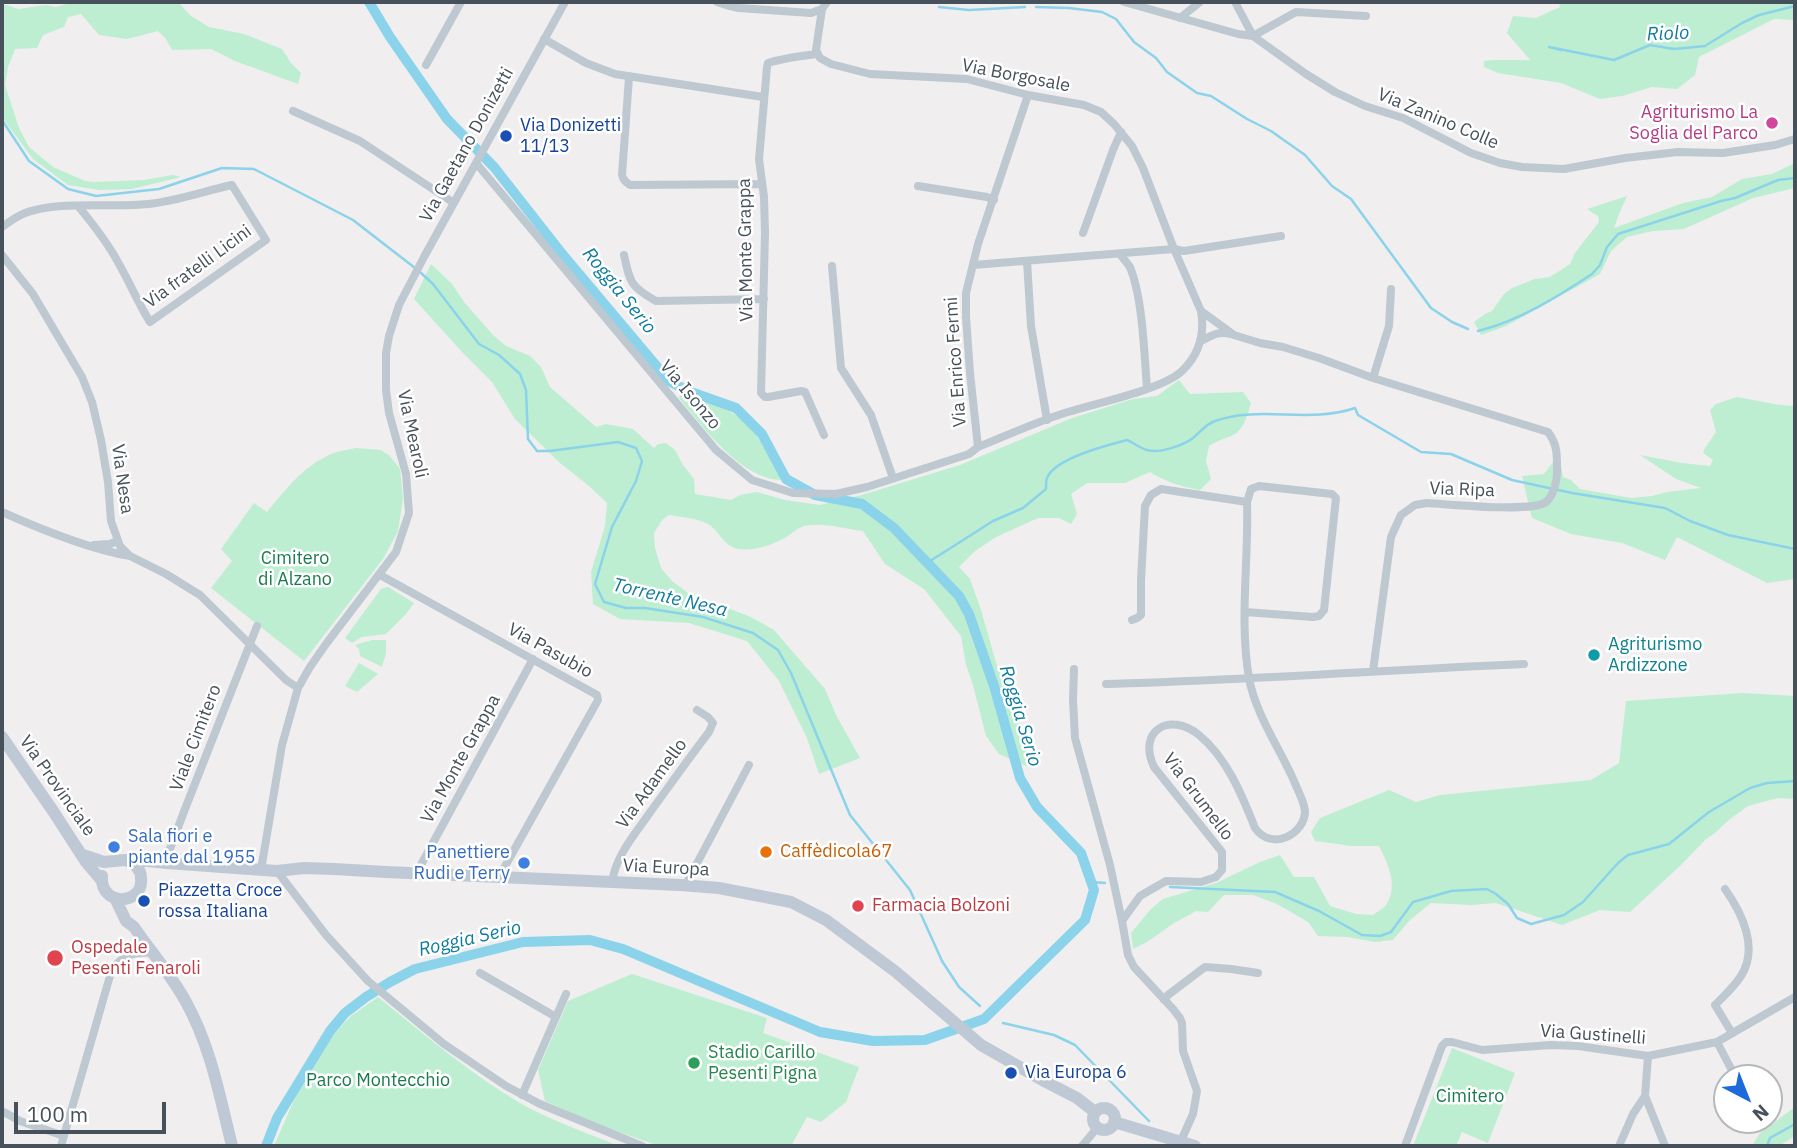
<!DOCTYPE html>
<meta charset="utf-8">
<style>
body{margin:0}
#map{position:relative;width:1797px;height:1148px;overflow:hidden;background:#f0eeee;font-family:"IBM Plex Sans",sans-serif}
canvas{display:block}
.frame{position:absolute;inset:0;border:4px solid #46515b;pointer-events:none}
.north{position:absolute;left:1713px;top:1064px;width:70px;height:70px;box-sizing:border-box;background:#fff;border:2px solid #b5b9bd;border-radius:50%;rotate:138deg;font-size:19px;font-weight:700;line-height:28px;text-align:center;color:#46515b}
.north::after{content:'';display:block;margin:auto;width:24px;height:32px;background:#1d6adc;clip-path:polygon(50% 0,100% 100%,50% 72%,0 100%)}
.scale{position:absolute;left:14px;top:1102px;width:152px;height:32px;box-sizing:border-box;border:4px solid #46515b;border-top:0;padding-left:9px;font-size:21px;line-height:24px;white-space:nowrap;color:#46515b;-webkit-text-stroke:5px #fff;paint-order:stroke}
</style>
<div id="map">
<canvas width="1797" height="1148"></canvas>
<div class="frame"></div>
<div class="north">N</div>
<div class="scale">100 m</div>
</div>
<script>
const c = document.querySelector('canvas').getContext('2d');
c.lineJoin = 'round';
function fill(path, color) {
  c.fillStyle = color;
  c.fill(path, 'evenodd');
}
function stroke(path, color, width, dash) {
  c.strokeStyle = color;
  c.lineWidth = width;
  c.lineCap = dash ? 'butt' : 'round';
  c.setLineDash(dash || []);
  c.stroke(path);
}
function drawText(font, color, halo, rows, align = 'center') {
  c.font = font + ' "IBM Plex Sans",sans-serif';
  c.lineWidth = 5;
  c.setLineDash([]);
  c.textBaseline = 'middle';
  c.strokeStyle = halo;
  c.fillStyle = color;
  for (const [text, x, y, turn = 0] of rows) {
    c.save();
    c.translate(x, y);
    c.rotate((+turn || 0) * Math.PI / 180);
    c.textAlign = isNaN(turn) ? turn : align;
    if (halo) c.strokeText(text, 0, 0);
    c.fillText(text, 0, 0);
    c.restore();
  }
}
fill(new Path2D(`
 M73,2h105l13,14 18,11 35,7 38,15 9,14 10,10 -3,11 -63,-23 -24,-12 -39,1 -6,-11 -8,-8 -31,8 -28,-4 -18,-21 -13,3 -4,10 -21,8 -6,13 -22,1 -7,18 -3,18 14,43 10,19 24,20 32,14 8,1 51,-2 29,-5 8,2 -49,12 -32,1 -32,-5 -35,-26 -31,-42v-112h5l11,4 28,-4 10,2z
 M1559,2h236v18l-21,-1 -75,38 -4,18 -18,14 -25,-2 -30,9 -22,3 -39,-16 -63,-10 -14,-6v-6l8,-1h38l-23,-27 6,-17 23,2 24,-11z
 M1795,163v25l-42,10 -69,31 -31,2 -26,6 -16,14 -11,23 -94,52 -25,9 -7,-13 11,-8 7,-3 12,-17 8,-6 23,-9 15,-2 20,-13 5,-11 24,-31 -1,-6 -11,-7 40,-13 -8,18 -5,14 69,-25 29,-6 30,-18 30,-5z
 M431,264l21,20 12,18 29,33 13,11 24,10 11,11 9,20 46,40 10,-3 27,5 21,19 4,-4 8,-1 9,7 8,15 11,14 1,15 36,6 9,-5 17,-3 28,8 35,5 42,-10 98,-30 112,-47 61,-19 24,-3 22,-16 11,14 53,-2 8,11c-4,13 -7,28 -20,33 -8,3 -14,5 -22,10l-3,15 5,18 -11,11c-18,-3 -34,-8 -50,-18l-25,11h-38l-16,11 6,20 -6,10 -12,-6h-21l-42,19 -21,14 -16,16 11,12 11,31 16,56 18,38 16,64 -32,-14 -13,-18 -13,-51 -7,-20 -5,-29 -37,-47 -39,-25 -22,-33c-19,-2 -39,-9 -59,-5 -7,2 -11,7 -18,11 -13,8 -31,14 -47,12 -16,-2 -20,-20 -33,-26 -11,-5 -25,-6 -37,-8l-7,5 -8,13 1,15 6,20 11,13 16,12 63,24 23,13 51,59 11,26 24,43 -41,16 -12,-36 -28,-57 -32,-40 -58,-18 -69,-4 -27,-15 -2,-32 14,-46 2,-23 -18,-17 -29,-23 -45,-44 -23,-37 -29,-29 -49,-54z
 M681,393l47,17 16,11 12,14 17,25 8,20c-40,-1 -78,-53 -102,-82z
 M1737,397l43,8 15,1v173l-28,4 -90,-46 -12,23 -43,-17 -51,-9 -39,-16 -10,-42 22,-2 15,-20 4,23 8,3 9,9 51,9 21,-2 15,-4 34,-4 -25,-9 -36,-24 42,8 28,3 3,-6 -10,-7 2,-5 11,-16 -6,-22 6,-6z
 M356,448l25,2 9,6 10,13 3,30 -5,32 -15,28 -79,102 -93,-73 21,-27 -11,-12 33,-46 13,9c18,-22 36,-45 62,-57 8,-4 18,-5 27,-7z
 M388,587l26,16 -9,12 -19,19 -24,3 -10,6 -7,-5 36,-49z
 M372,640h14v13l-4,14 -22,-11 -1,-7 -4,-4z
 M359,663l19,11 -21,18 -12,-6z
 M1743,693l52,3v103l-17,-1 -30,8 -18,13 -15,14 -9,6 -25,26 -51,47 -30,-2 -38,15 -66,-22 -25,2 -40,-2 -21,17 -17,20 -18,2 -28,-5 -29,-1 -10,-14 -31,-18 -24,-9h-29l-16,17 -12,-1 -22,12 -27,19 -14,7 -2,-16 20,-24 12,-10 53,-16 44,-21 20,-7 14,22h20l16,29 26,8 17,1c4,-3 10,-6 13,-10 13,-19 2,-41 -7,-59h-28l-36,-5 -4,-9 9,-14 69,-28 27,12 24,-7 151,-15 28,-17 7,-62z
 M632,974l135,44 -4,15 96,34 -13,35 -25,20 -14,-5 -16,29h-132l-63,-22 -51,-23 -7,-31 30,-69z
 M378,997c46,37 91,76 142,106 31,18 66,29 98,43h-344l20,-46 30,-56 27,-28z
 M1452,1048l63,25 -27,70 -26,-11 -6,14h-43z
 M1795,1107v29l-16,10h-27l8,-13z`), '#bdeed1');
stroke(new Path2D(`
 M939,7l30,3 56,-3
 M1036,7l33,1 33,4 14,7 18,23 22,16 11,14 30,21 14,3 36,23 24,12 34,24 27,31 19,13 80,109 21,14 16,7
 M1561,50l-12,-3 65,13 36,-15 24,4 31,-3 37,-23 17,-8 36,-9
 M2,120l27,41 39,28 28,7 63,-7 63,-21 32,1 99,51 62,48
 M420,272l13,12 46,60 20,11 21,19 6,16 2,49 9,12h13l68,-9 18,6 6,13 -6,20 -24,46 -17,57 9,18 22,6h19l58,9 50,16 25,17 13,23 59,142 60,75 32,71 17,26 21,19
 M1478,331c41,-10 79,-34 114,-57l8,-9 7,-18 11,-13 103,-33 14,-3 43,-18 17,-2
 M927,563l66,-42 30,-13 23,-19c0,-1 0,-10 1,-11 8,-20 61,-33 80,-38 7,3 13,8 20,10 12,4 37,-5 46,-12 7,-6 13,-14 22,-17 45,-16 94,3 140,-13l3,7 63,37 30,2 61,26 60,13 93,15 25,13 38,14 67,14
 M1091,882l14,1
 M1170,887l105,5 44,19 43,24 18,1 11,-4 22,-30 38,-11 36,-2 9,5 12,10 9,14 14,6 33,-9 19,-13 35,-39 10,-8 41,-11 40,-32 41,-24 17,-5 28,-2
 M1003,1023l51,12 21,10 74,76
 M1767,1146l3,-8 25,-14`), '#8bd3ea', 2.5);
stroke(new Path2D(`
 M266,1146l11,-28 53,-87 15,-18 21,-16 24,-15 25,-13 108,-27 67,-2 33,9 197,83 53,9 52,-1 59,-21 101,-99 9,-30 -13,-37 -44,-46 -17,-29 -26,-92 -25,-72 -10,-18 -65,-68 -32,-24 -47,-9 -29,-16 -24,-45 -26,-26 -48,-17 -19,-10 -106,-126 -69,-88 -47,-48 -57,-82 -21,-35`), '#8bd3ea', 10);
stroke(new Path2D(`
 M717,2l9,3 13,3 72,5 11,-4
 M827,2l-5,7 -6,41 4,8 11,6 39,10 97,5 61,16 56,10 17,7 13,12 18,22 11,22 31,81 27,62 33,24 26,8 23,4 36,11 54,20 175,54c10,13 9,24 9,41 0,9 -4,23 -11,29 -14,11 -98,2 -119,1l-12,2 -14,10 -10,22 -18,134
 M1124,2l114,32 15,2 53,38 29,18 30,14 38,12 68,35 29,10 22,4 42,2 61,-11 53,-6 45,1 52,-8 20,-6
 M1235,2l18,34
 M1180,18l20,-16
 M1253,36l43,-24 70,4
 M544,39l42,24 29,11 148,23
 M817,54c-17,2 -33,4 -49,9l-1,4 -8,92 5,38 1,36 -4,160 4,4h3l33,-6 4,1 19,43
 M426,65l35,-63
 M629,77l-7,98c1,5 4,7 8,10l132,-1
 M293,111l67,30 94,62
 M476,163l240,287 36,30 41,13 43,1 31,-7 102,-33 9,-7c30,-12 60,-26 90,-35 28,-9 97,-23 115,-42 17,-17 22,-36 18,-59
 M918,186l69,11 7,3
 M2,227c7,-5 15,-11 23,-14 33,-13 87,-5 123,-9 29,-3 56,-13 84,-19l34,55 -116,82c-12,-19 -20,-39 -31,-58 -11,-21 -26,-40 -41,-58
 M1083,233l30,-83 8,-18
 M1120,254c3,4 7,9 10,13 13,32 14,86 17,121
 M2,255l31,39 49,83 10,25 9,38 7,42 3,39 9,25 10,10 36,18 34,21 86,85 12,8
 M624,255c6,28 7,32 32,46l108,-2
 M1027,261l4,65 16,94
 M973,265l201,-16 10,2 97,-15
 M832,266l9,102 30,47 22,63
 M1201,341c12,-6 16,-10 30,-7
 M1373,378l16,-52 2,-37
 M978,447l-8,-74 -4,-56v-24l12,-49 50,-149
 M2,512c38,17 86,37 128,44
 M94,545l16,-1 7,-3
 M380,575l217,120 1,5 -99,177
 M1245,612l68,5 6,-1 5,-6 12,-112 -4,-4 -73,-8 -8,3 -4,13
 M1132,620l5,-2 4,-3v-35l4,-74 6,-11 10,-6 86,13c2,57 -8,119 2,176 6,35 31,71 45,103 4,10 10,20 11,30 0,23 -33,41 -50,17 -13,-33 -28,-70 -56,-93 -30,-24 -62,-4 -45,32l68,85v18l-6,7 -15,5 -35,-1 -26,15 -18,25 6,34 6,12 39,42 7,9 2,5 1,28 14,40 -4,23 -13,29
 M1074,669l-1,31 2,38 35,127 12,56
 M1106,684c140,-4 279,-14 418,-20
 M168,863v-9l17,-45 72,-183
 M261,870l21,-125 16,-57 12,-21 16,-23 70,-92 13,-39 -3,-39 -17,-61 -3,-23v-37l3,-17 10,-31 25,-48 141,-255
 M277,871l49,64 42,46 76,63 62,42 34,18 102,42
 M416,874l117,-215
 M612,883c3,-27 24,-50 39,-72 19,-26 38,-53 58,-79l4,-9 -5,-6 -11,-7
 M685,886l64,-121
 M1725,889c17,24 34,59 16,87 -7,11 -17,20 -26,29l17,28
 M480,973l76,44
 M1164,1000l4,-5 37,-28 26,2 27,4
 M1717,1042l19,36
 M522,1095l44,-101
 M1645,1096l20,50
 M2,1111l18,10 44,15
 M61,1146l51,-177c11,-14 22,-17 39,-16
 M1082,1146l15,-18
 M1405,1146l37,-100 4,-4h6l30,8 69,-5 27,1 70,10 69,-14 78,-45
 M1619,1146l14,-32 12,-18 3,-40`), '#bec8d0', 8);
stroke(new Path2D(`
 M2,737l51,74 33,51 16,19
 M83,855l21,7 20,-2 24,1 19,2 110,8 27,-3 30,1 52,3 294,13 39,3 72,14 35,18 70,52 85,73 65,37 31,16 18,14
 M102,876c-2,32 42,29 39,2 0,-9 -6,-13 -13,-17
 M115,898l11,23 8,6c17,25 38,49 52,75 25,45 34,96 46,144
 M1093 1119a11 11 0 1 1 22 0a11 11 0 1 1-22 0Z
 M1114,1122l81,24`), '#bfc9d5', 12);
for (const [x, y, r, color] of [
 [1772,123,7,"#d1479c"],
 [506,136,7,"#1a4fb4"],
 [1594,655,7,"#0f9aa8"],
 [114,847,7,"#3f7fe0"],
 [766,852,7,"#e8710a"],
 [524,863,7,"#3f7fe0"],
 [144,901,7,"#1a4fb4"],
 [858,906,7,"#e0444e"],
 [55,958,9,"#e0444e"],
 [694,1063,7,"#2e9e5b"],
 [1011,1073,7,"#1a4fb4"]
]) {
  const dot = new Path2D();
  dot.arc(x, y, r, 0, 2 * Math.PI);
  c.fillStyle = color;
  c.fill(dot);
  stroke(dot, '#fff', 2.5);
}
drawText('18px', '#46515b', '#fff', [
 ["Via Borgosale",1016,76,11],
 ["Via Zanino Colle",1438,119,23],
 ["Via Gaetano Donizetti",467,145,-61],
 ["Via Monte Grappa",746,250,-91],
 ["Via fratelli Licini",198,267,-36],
 ["Via Enrico Fermi",956,362,-94],
 ["Via Isonzo",690,395,50],
 ["Via Mearoli",412,434,78],
 ["Via Nesa",122,479,82],
 ["Via Ripa",1462,490,2],
 ["Via Pasubio",550,651,29],
 ["Viale Cimitero",196,738,-69],
 ["Via Monte Grappa",461,759,-61],
 ["Via Adamello",652,784,-54],
 ["Via Provinciale",57,786,55],
 ["Via Grumello",1198,797,53],
 ["Via Europa",666,868,3],
 ["Via Gustinelli",1593,1035,4]
]);
drawText('18px', '#b23c85', '#fff', [
 ["Agriturismo La",1758,113],
 ["Soglia del Parco",1758,134]
], 'right');
drawText('18px', '#164399', '#fff', [
 ["Via Donizetti",520,126],
 ["11/13",520,147],
 ["Piazzetta Croce",158,891],
 ["rossa Italiana",158,912],
 ["Via Europa 6",1025,1073]
], 'left');
drawText('18px', '#197b4d', '#fff', [
 ["Cimitero",295,559],
 ["di Alzano",295,580],
 ["Parco Montecchio",378,1081],
 ["Cimitero",1470,1097]
]);
drawText('18px', '#0d838f', '#fff', [
 ["Agriturismo",1608,645],
 ["Ardizzone",1608,666]
], 'left');
drawText('18px', '#366cbe', '#fff', [
 ["Sala fiori e",128,837],
 ["piante dal 1955",128,858],
 ["Panettiere",510,853,"right"],
 ["Rudi e Terry",510,874,"right"]
], 'left');
drawText('18px', '#c56008', '#fff', [
 ["Caffèdicola67",780,852]
], 'left');
drawText('18px', '#be3a42', '#fff', [
 ["Farmacia Bolzoni",872,906],
 ["Ospedale",71,948],
 ["Pesenti Fenaroli",71,969]
], 'left');
drawText('18px', '#27864d', '#fff', [
 ["Stadio Carillo",708,1053],
 ["Pesenti Pigna",708,1074]
], 'left');
drawText('italic 19px', '#0f7b9e', '#fff', [
 ["Riolo",1668,34,-3],
 ["Roggia Serio",619,291,51],
 ["Torrente Nesa",670,598,13],
 ["Roggia Serio",1020,716,73],
 ["Roggia Serio",470,939,-13]
]);
</script>
